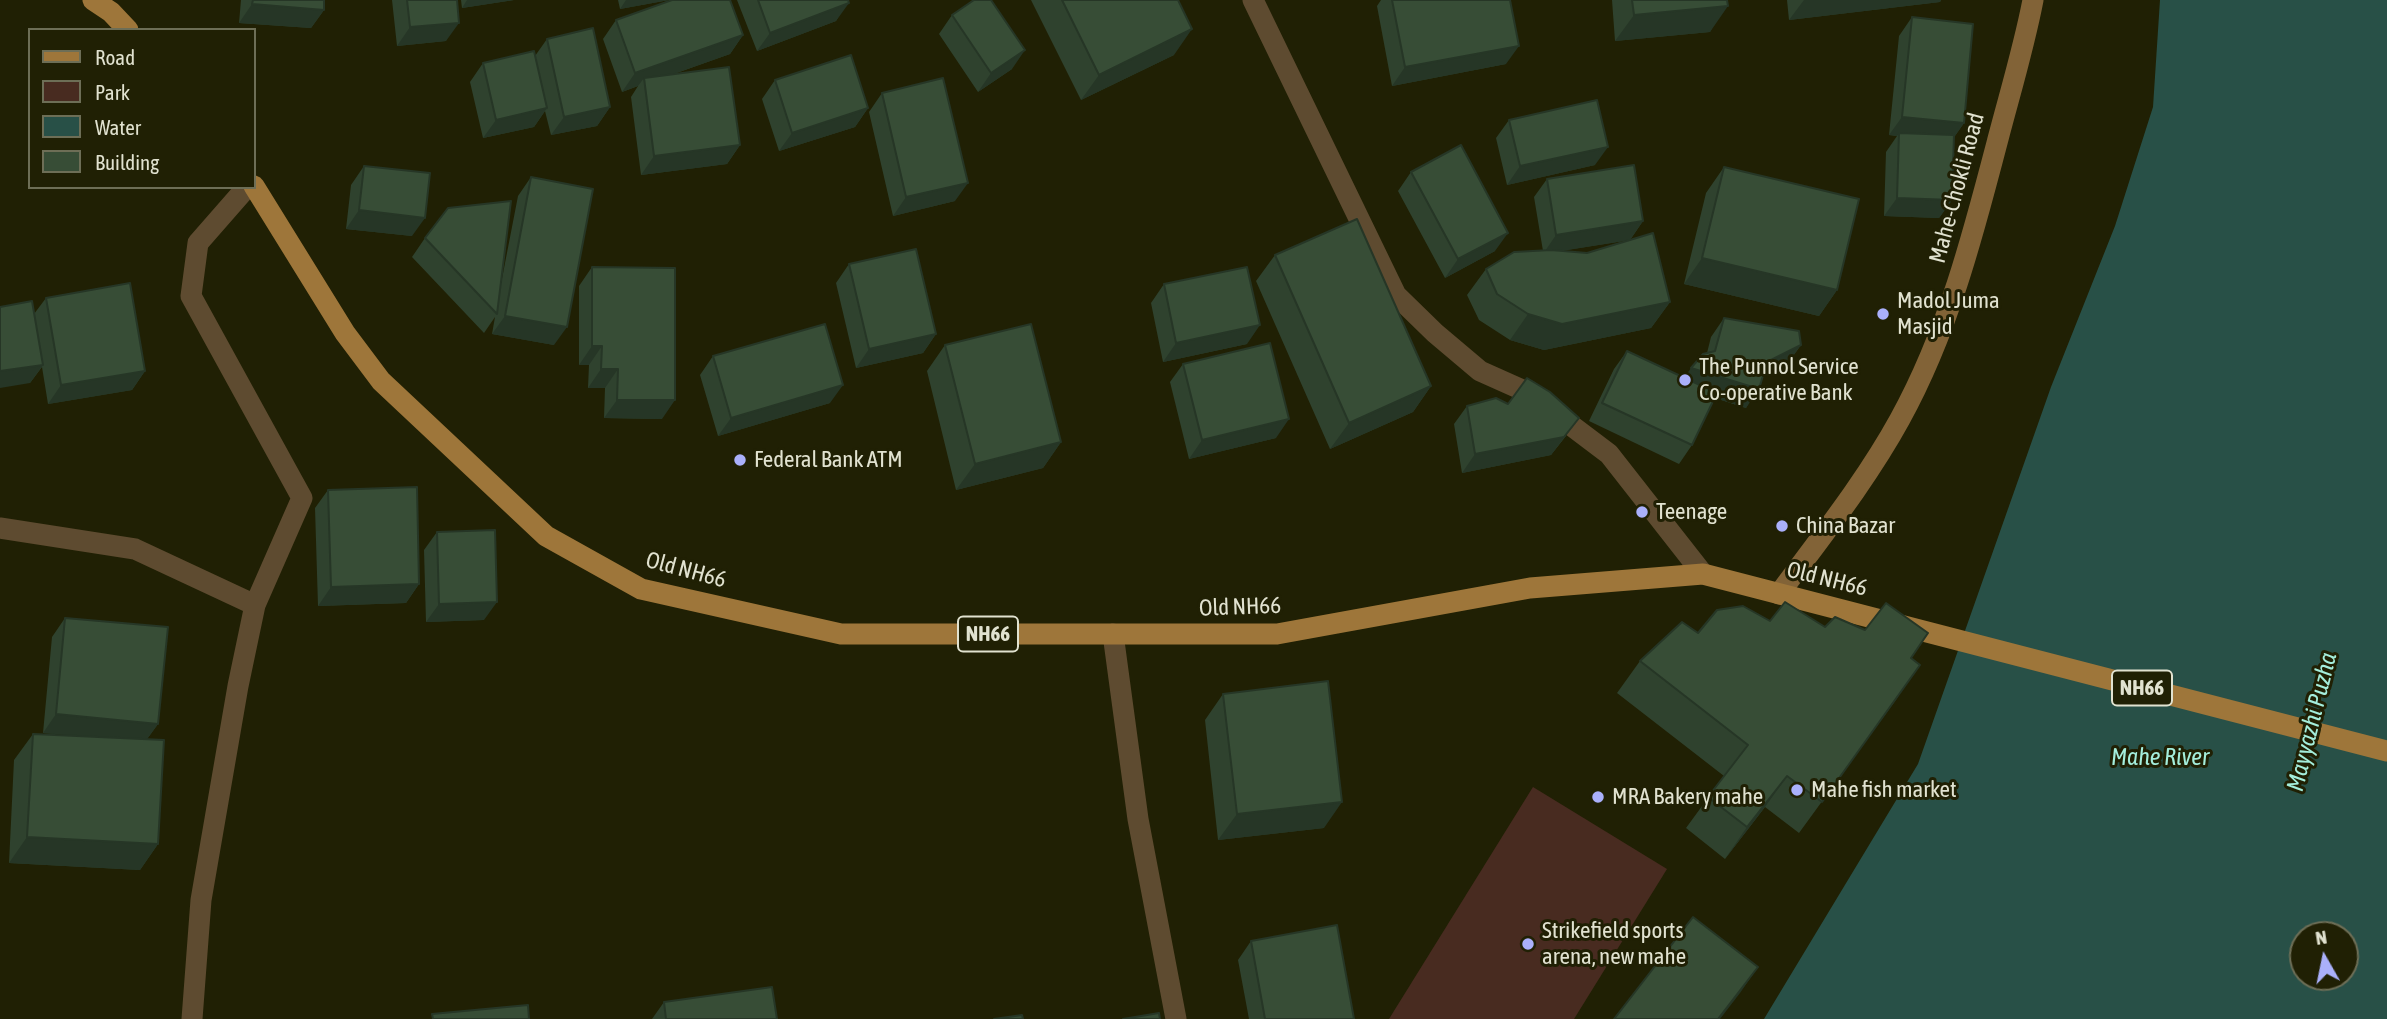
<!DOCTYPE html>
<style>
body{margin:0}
#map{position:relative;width:2387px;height:1019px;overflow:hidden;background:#202004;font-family:"Asap Condensed",sans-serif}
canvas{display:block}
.legend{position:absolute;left:28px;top:28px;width:228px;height:161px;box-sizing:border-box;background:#202004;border:2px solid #6d6e56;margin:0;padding:9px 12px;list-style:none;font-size:21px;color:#e1e2d0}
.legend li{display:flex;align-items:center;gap:14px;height:35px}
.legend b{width:35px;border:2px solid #6d6e56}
.north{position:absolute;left:2289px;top:921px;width:70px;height:70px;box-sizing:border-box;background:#202004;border:2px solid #6d6e56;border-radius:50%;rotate:351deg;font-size:19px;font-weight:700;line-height:28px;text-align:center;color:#e1e2d0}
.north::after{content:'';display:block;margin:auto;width:24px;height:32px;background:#aab0fb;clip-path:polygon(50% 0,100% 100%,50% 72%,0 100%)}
</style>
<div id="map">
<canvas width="2387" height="1019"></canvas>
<ul class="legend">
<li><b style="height:9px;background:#9e763a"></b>Road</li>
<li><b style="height:19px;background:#482b20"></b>Park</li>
<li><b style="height:19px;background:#285047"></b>Water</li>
<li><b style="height:19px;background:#374d36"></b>Building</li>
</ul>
<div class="north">N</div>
</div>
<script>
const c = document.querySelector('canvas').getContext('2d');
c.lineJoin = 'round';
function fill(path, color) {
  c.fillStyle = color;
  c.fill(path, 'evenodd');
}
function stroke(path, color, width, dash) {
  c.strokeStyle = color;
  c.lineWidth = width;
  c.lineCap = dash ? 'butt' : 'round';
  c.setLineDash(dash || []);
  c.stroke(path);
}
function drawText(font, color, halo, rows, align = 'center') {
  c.font = font + ' "Asap Condensed",sans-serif';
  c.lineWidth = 6;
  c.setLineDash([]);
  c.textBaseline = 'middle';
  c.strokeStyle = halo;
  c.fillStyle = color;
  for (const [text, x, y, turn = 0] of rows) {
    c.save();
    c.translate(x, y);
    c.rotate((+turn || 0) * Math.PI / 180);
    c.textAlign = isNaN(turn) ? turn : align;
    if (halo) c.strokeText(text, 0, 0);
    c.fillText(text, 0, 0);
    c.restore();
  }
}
fill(new Path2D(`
 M1533,787l134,82 -93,150h-185z`), '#482b20');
fill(new Path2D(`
 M2160,0h227v1019h-623l154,-255 133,-377 64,-161 38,-119zM2303,935h42v42h-42z`), '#285047');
stroke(new Path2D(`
 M1253,0l143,295 39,38 45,38 47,21 82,62 94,120
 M0,528l135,21 120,56
 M1113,634l25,185 38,200
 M192,1019l9,-119 37,-214 17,-81 47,-107 -111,-202 7,-53 49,-56`), '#5e4b30', 21);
stroke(new Path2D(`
 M1779,594c42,-57 87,-113 121,-175 48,-87 73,-184 98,-280 12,-46 26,-92 35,-139`), '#826337', 21);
stroke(new Path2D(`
 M93,0l18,12 17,18
 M254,186l91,147 36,48 165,155 95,53 200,45h436l253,-46 173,-14 684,177`), '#9e763a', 21);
fill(new Path2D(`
 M241,0h83v10l-13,18 -72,-5z
 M392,0h65l-11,41 -49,5z
 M461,0h53l-52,8z
 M618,0h51l-49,9z
 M737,0h111l-12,21 -79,30z
 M1031,0h147l-4,55 -93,45z
 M1381,0h129l-4,64 -114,22 -15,-80z
 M1612,0h115l-17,32 -95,9z
 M1787,0h154l-1,2 -151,18z
 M952,15l60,54 -34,23 -39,-58z
 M1912,17l52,106 -10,14 -2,63 -13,18 -55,-2 2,-64 11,-16 -8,-1 10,-99z
 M616,20l127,15 -13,19 -59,21 69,70 -13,19 -86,11 -10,-78 7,-11 -16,6 -19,-53z
 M547,39l63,68 -13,19 -46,9 -6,-24 -11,16 -51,11 -13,-56 13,-19 52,-7z
 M775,80l93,28 -13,19 -76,24 -17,-52z
 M882,93l73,108 -62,15 -24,-104z
 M1509,120l86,45 -88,20 -11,-47z
 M364,166l48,70 -66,-7 5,-44z
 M1724,167l113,123 -18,26 -135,-32 22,-91z
 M1411,172l84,79 -50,27 -47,-87z
 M531,177l23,168 -62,-11 3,-17 -11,16 -72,-76 13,-19 74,56 19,-98z
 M1547,179l96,42 -13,19 -70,11 110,51 -19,26 -107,22 -34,-10 -31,-20 -12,-25 19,-26 57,-18 -9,-54z
 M1275,255l156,131 -18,26 -83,37 -74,-168z
 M849,264l87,70 -13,19 -67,15 -20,-85z
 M592,267l70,152 -58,-1 1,-30h-17l1,-23h-10v-79z
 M1164,284l83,60 -84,18 -12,-59z
 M46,298l99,73 -13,19 -84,14 -6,-37 -12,16 4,-69z
 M1724,318l77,27 -13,18 -25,13 -17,32 -31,-10 -23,47 -13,19 -90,-43 25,-52 13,-18 57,27 23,-25 4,-16z
 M945,345l116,97 -18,26 -87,22 -29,-119z
 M713,356l117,47 -112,33 -18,-61z
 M1183,364l93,74 -87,21 -19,-77z
 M1467,406l99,30 -15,19 -89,18 -8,-49z
 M328,490l91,94 -13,19 -88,3 -3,-98z
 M437,532l47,88 -58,2 -2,-72z
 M65,618l93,106 -11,15 11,105 -18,26 -131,-7 5,-103 19,-26 48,2 -38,-3 9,-96z
 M1770,621l55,6 86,31 -13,39 -99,136 -34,-26 -40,52 -39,-31 38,-52 -107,-83 23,-32 58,-28z
 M1223,694l101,134 -106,12 -13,-120z
 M1251,941l103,78h-105l-11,-59z
 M664,1002l113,17h-125z`), '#2f422e');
fill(new Path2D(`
 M467,0h47l-52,8z
 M626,0h43l-49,9z
 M1804,0h137l-1,2 -151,18z
 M849,3l-13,18 -79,30 13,-18z
 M252,4l72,6 -13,18 -72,-5z
 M1728,6l-18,26 -95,9 19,-26z
 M459,23l-13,18 -49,5 13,-19z
 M1192,29l-18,26 -93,45 18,-25z
 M743,35l-13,19 -85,30 -1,-6 -6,8 -16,6 13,-19z
 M1519,46l-13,18 -114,22 13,-19z
 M1025,50l-13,19 -34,23 13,-19z
 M610,107l-13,19 -46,9 13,-18z
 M547,108l-13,19 -51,11 13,-18z
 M868,108l-13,19 -76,24 13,-18z
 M1902,117l62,6 -13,19 -52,-9 -2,3 -8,-1z
 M740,145l-13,19 -86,11 13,-19z
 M1608,147l-13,18 -88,20 13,-19z
 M968,183l-13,18 -62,15 13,-19z
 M1897,198l55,2 -13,18 -55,-2z
 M359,210l66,8 -13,18 -66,-7z
 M1643,221l-13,19 -87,14 13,-19z
 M1508,233l-13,18 -50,27 13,-19z
 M1702,258l135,32 -18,26 -135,-32z
 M1670,302l-19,26 -107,22 -34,-10 18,-26z
 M505,316l62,11 -13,18 -62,-11z
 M1260,325l-13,19 -84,18 13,-19z
 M936,334l-13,19 -67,15 13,-19z
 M1801,345l-13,18 -34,18 13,-19z
 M592,346h10l-13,19h-10z
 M43,365l-13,18 -30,5v-17z
 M1691,368l68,21 -13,19 -68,-22z
 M601,369h17l-13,19h-17z
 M145,371l-13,19 -84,14 13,-19z
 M843,385l-13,18 -112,33 13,-18z
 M1431,386l-18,26 -83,37 19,-26z
 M617,400h58l-13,19 -58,-1z
 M1579,418l-28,37 -89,18 13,-19z
 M1289,419l-13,19 -87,21 13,-19z
 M1061,442l-18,26 -87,22 19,-26z
 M419,584l-13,19 -88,3 13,-19z
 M497,602l-13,18 -58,2 13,-18z
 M56,714l102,10 -13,18 -102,-9z
 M1787,776l-22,31 -40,52 22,-32z
 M1342,802l-18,26 -106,12 19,-26z
 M27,837l131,7 -18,26 -131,-7z
 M1758,967l-18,26 -20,26h-2z`), '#263626');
const building = new Path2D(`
 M253,0h71v10l-72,-6z
 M407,0h50l2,23 -49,4z
 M672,0h58l13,35 -108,38 -19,-53z
 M758,0h90l1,3 -79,30z
 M974,0h17l34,50 -34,23 -39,-58z
 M1062,0h116l14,29 -93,46z
 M1392,0h118l9,46 -114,21z
 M1632,0h95l1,6 -94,9z
 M1912,17l61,7 -9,99 -62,-6z
 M593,28l17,79 -46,10 -17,-78z
 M534,51l13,57 -51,12 -13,-57z
 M851,55l17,53 -76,25 -17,-53z
 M729,67l11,78 -86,11 -10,-78z
 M943,78l25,105 -62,14 -24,-104z
 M1597,100l11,47 -88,19 -11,-46z
 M1899,133l55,2 -2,65 -55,-2z
 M1461,145l47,88 -50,26 -47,-87z
 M1634,165l9,56 -87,14 -9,-56z
 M364,166l66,7 -5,45 -66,-8z
 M1724,167l135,32 -22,91 -135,-32z
 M531,177l62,12 -26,138 -62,-11z
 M511,201l-14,113 -72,-76 23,-30z
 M1357,219l74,167 -82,37 -74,-168z
 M1653,233l17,69 -108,22 -34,-10 -31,-20 -11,-25 28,-17 37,-2 36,3z
 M916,249l20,85 -67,15 -20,-85z
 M592,267l83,1v132h-58l1,-31h-17l1,-23h-10z
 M1247,267l13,58 -84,18 -12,-59z
 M130,283l15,88 -84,14 -15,-87z
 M32,301l11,64 -43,6v-64z
 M1724,318l75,13 2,14 -34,17 -8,27 -68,-21 12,-14 12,-3z
 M825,324l18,61 -112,33 -18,-62z
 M1031,324l30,118 -86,22 -30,-119z
 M1270,343l19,76 -87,21 -19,-76z
 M1627,351l90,42 -25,52 -90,-42z
 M1527,378l23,14 29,26 -15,19 -89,17 -8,-48 29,-8 12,6z
 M417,487l2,97 -88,3 -3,-97z
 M495,530l2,72 -58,2 -2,-72z
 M1785,602l40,25 10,-10 30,13 21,-27 42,30 -17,25 9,7 -98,137 -35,-26 -40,51 -39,-30 40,-52 -108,-84 42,-39 16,11 19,-23 26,-4 27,15z
 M65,618l103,9 -10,97 -102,-10z
 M1328,681l14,121 -105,12 -14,-120z
 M33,734l131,6 -6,104 -131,-7z
 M1693,917l65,50 -40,52h-104z
 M1337,925l17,94h-89l-14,-78z
 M772,987l5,32h-111l-2,-17z
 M528,1005l1,14h-96l-1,-5z
 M1159,1013l1,6h-37z
 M1022,1015l1,4h-29z`);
fill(building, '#374d36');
stroke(building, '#263626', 2);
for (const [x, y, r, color] of [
 [1883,314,7,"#aab0fb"],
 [1685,380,7,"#aab0fb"],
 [740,460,7,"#aab0fb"],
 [1642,512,7,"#aab0fb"],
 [1782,526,7,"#aab0fb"],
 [1797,790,7,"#aab0fb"],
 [1598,797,7,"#aab0fb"],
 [1528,944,7,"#aab0fb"]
]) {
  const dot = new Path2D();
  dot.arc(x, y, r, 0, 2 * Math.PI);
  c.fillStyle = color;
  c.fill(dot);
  stroke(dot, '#202004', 2.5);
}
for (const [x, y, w] of [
 [988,634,60],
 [2142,688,60]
]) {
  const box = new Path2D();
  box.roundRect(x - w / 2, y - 17.5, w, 35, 5);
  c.fillStyle = '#202004';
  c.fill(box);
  stroke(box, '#e1e2d0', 2);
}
drawText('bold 21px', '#e1e2d0', null, [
 ["NH66",988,634],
 ["NH66",2142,688]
]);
drawText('23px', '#e1e2d0', '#202004', [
 ["Mahe-Chokli Road",1957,188,-75],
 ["Old NH66",686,570,15],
 ["Old NH66",1827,579,14],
 ["Old NH66",1240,607,-2]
]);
drawText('23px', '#e1e2d0', '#202004', [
 ["Madol Juma",1897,301],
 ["Masjid",1897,327],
 ["The Punnol Service",1699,367],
 ["Co-operative Bank",1699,393],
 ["Federal Bank ATM",754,460],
 ["Teenage",1656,512],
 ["China Bazar",1796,526],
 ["Mahe fish market",1811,790],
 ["MRA Bakery mahe",1612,797],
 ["Strikefield sports",1542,931],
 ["arena, new mahe",1542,957]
], 'left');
drawText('italic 24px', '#a4eedc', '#202004', [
 ["Mayyazhi Puzha",2312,722,-76],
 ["Mahe River",2160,757]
]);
</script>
